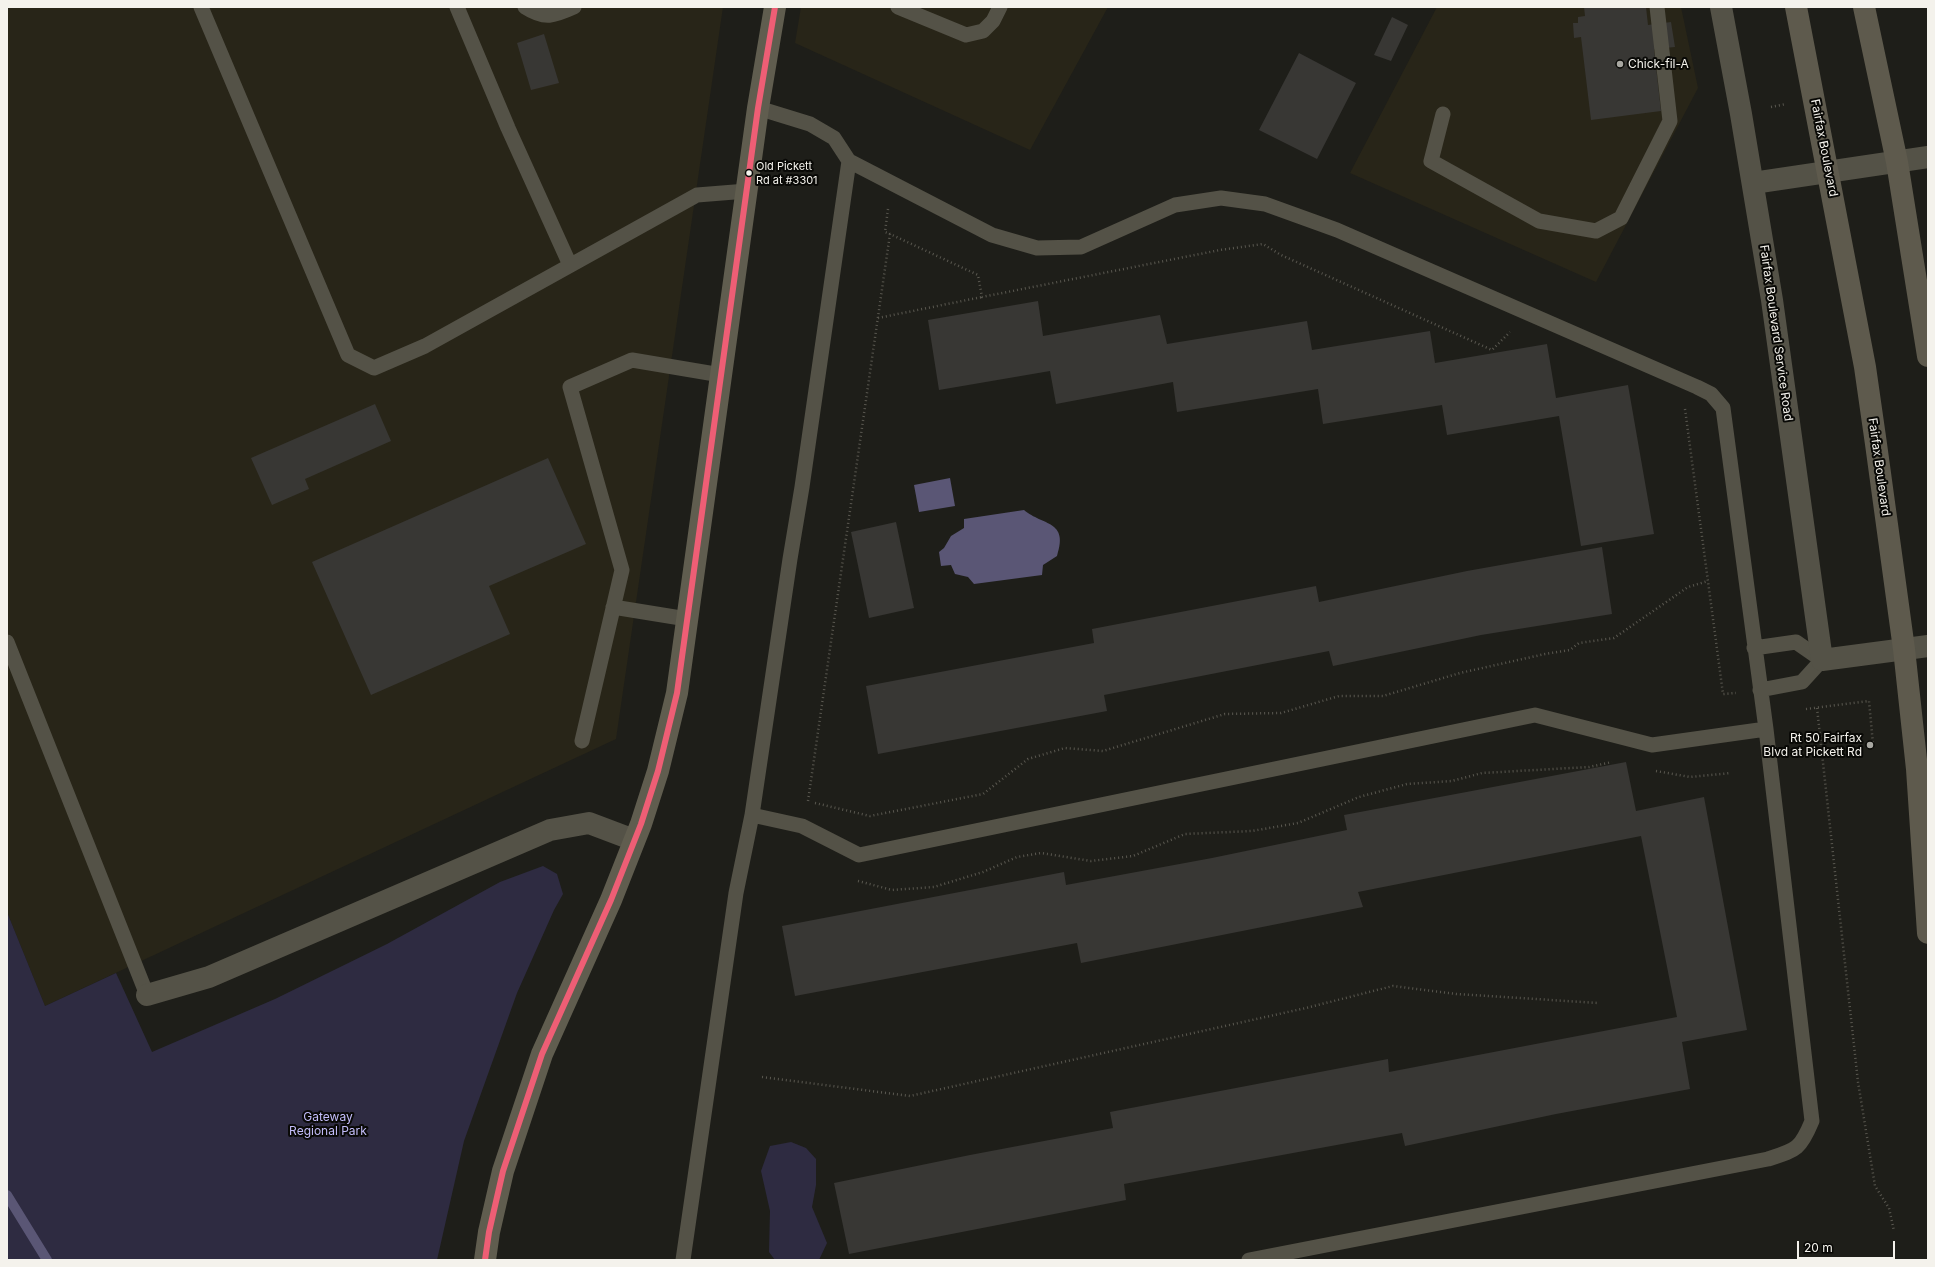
<!DOCTYPE html>
<style>
body{margin:0}
#map{position:relative;width:1935px;height:1267px;overflow:hidden;background:#1e1e19;font-family:Inter,sans-serif}
canvas{display:block}
.frame{position:absolute;inset:0;border:8px solid #f4f2ec;pointer-events:none}
.scale{position:absolute;left:1797px;top:1241px;width:98px;height:18px;box-sizing:border-box;border:2px solid #f4f2ec;border-top:0;padding-left:5px;font-size:12px;line-height:14px;white-space:nowrap;color:#f4f2ec;-webkit-text-stroke:3px #090906;paint-order:stroke}
</style>
<div id="map">
<canvas width="1935" height="1267"></canvas>
<div class="frame"></div>
<div class="scale">20 m</div>
</div>
<script>
const c = document.querySelector('canvas').getContext('2d');
c.lineJoin = 'round';
function fill(path, color) {
  c.fillStyle = color;
  c.fill(path, 'evenodd');
}
function stroke(path, color, width, dash) {
  c.strokeStyle = color;
  c.lineWidth = width;
  c.lineCap = dash ? 'butt' : 'round';
  c.setLineDash(dash || []);
  c.stroke(path);
}
function drawText(font, color, halo, rows, align = 'center') {
  c.font = font + ' Inter,sans-serif';
  c.lineWidth = 4;
  c.setLineDash([]);
  c.textBaseline = 'middle';
  c.strokeStyle = halo;
  c.fillStyle = color;
  for (const [text, x, y, turn = 0] of rows) {
    c.save();
    c.translate(x, y);
    c.rotate((+turn || 0) * Math.PI / 180);
    c.textAlign = isNaN(turn) ? turn : align;
    if (halo) c.strokeText(text, 0, 0);
    c.fillText(text, 0, 0);
    c.restore();
  }
}
fill(new Path2D(`
 M7,7h716l-107,732 -571,267 -38,-94z
 M801,7h307l-78,143 -235,-107z
 M1437,7h244l17,81 -102,194 -246,-109z`), '#282518');
fill(new Path2D(`
 M543,866l14,8 6,20 -9,16 -37,83 -53,148 -27,119h-430v-348l38,94 71,-33 36,79 123,-53 112,-55 113,-62z
 M791,1142l15,6 10,11v26l-4,22 15,36 -8,17h-44l-6,-8 1,-41 -9,-40 9,-25z`), '#2e2b41');
fill(new Path2D(`
 M950,478l5,28 -36,6 -5,-27z
 M1024,510c19,16 45,10 33,46l-14,9 -1,10 -68,9 -6,-7 -13,-3 -4,-9 -10,1 -2,-14 5,-4 7,-12 13,-8v-9z`), '#5a5675');
stroke(new Path2D(`
 M7,1195l40,65`), '#5a5675', 10);
fill(new Path2D(`
 M1584,7h62l2,18 23,-3 4,25 -21,2 7,62 -70,9 -10,-83 -7,1 -1,-15h5v-6l7,-1z
 M1392,17l16,8 -17,36 -17,-6z
 M544,34l15,49 -28,7 -14,-47z
 M1299,53l57,30 -39,76 -58,-29z
 M1038,301l5,35 117,-21 7,29 140,-23 5,29 118,-19 5,32 112,-19 9,54 72,-13 26,149 -73,12 -22,-130 -112,19 -5,-30 -119,19 -5,-35 -141,23 -4,-30 -117,22 -6,-33 -111,19 -11,-70z
 M375,404l16,37 -86,38 4,10 -37,16 -21,-47z
 M548,458l38,86 -97,42 21,48 -139,61 -59,-133z
 M896,522l18,86 -45,10 -18,-86z
 M1602,547l10,67 -131,21 -148,31 -4,-15 -225,44 3,16 -229,43 -12,-68 228,-43 -2,-14 224,-43 3,16 148,-31z
 M1626,762l10,49 68,-14 43,233 -65,12 8,47 -134,25 -151,32 -3,-13 -278,51 2,16 -277,54 -15,-71 136,-28 143,-27 -3,-16 278,-53 1,13 288,-55 -36,-181 -283,56 5,15 -282,56 -4,-20 -282,53 -13,-70 282,-54 2,13 146,-27 135,-28 -3,-15z`), '#383734');
stroke(new Path2D(`
 M1771,107l15,-3
 M888,209l-3,23 5,2
 M878,318l104,-21
 M1685,409l38,285 13,-1
 M1817,708l41,374 17,104 14,22 5,23
 M1806,709l63,-8 4,43 -3,1
 M1656,771l34,6 41,-4
 M808,801l82,-567 88,41 4,22 238,-47 43,-6 18,11 211,95 18,-18
 M815,803l55,13 113,-22 45,-35 37,-11 38,3 122,-37 56,-1 58,-17h44l77,-23 85,-19 25,-4 9,-7 35,-5 74,-51 20,-6
 M858,881l34,9 42,-3 49,-15 34,-15 24,-4 50,8 42,-5 52,-22 67,-3 46,-8 61,-26 48,-13 45,-3 30,-8 107,-6 23,-5
 M762,1077l148,19 396,-88 87,-22 63,8 142,9`), '#5a5850', 2.5, [1, 3]);
stroke(new Path2D(`
 M201,7l147,348 26,13 51,-22 272,-151 50,-4
 M457,7l51,121 62,137
 M525,7c20,13 29,9 49,0
 M898,7l68,28 17,-4 10,-10 7,-14
 M758,108l52,16 24,14 15,23 143,74 45,13 44,-1 94,-42 46,-7 44,6 72,26 360,157 14,7 12,14 43,321 46,392c-12,29 -16,29 -44,38l-519,101
 M1443,114l-12,47 108,60 57,10 25,-13 49,-97 -13,-114
 M613,607l74,12
 M7,642l140,353
 M1754,648l42,-6 26,18 -20,22 -42,8
 M582,741l40,-171 -52,-183 62,-27 89,15
 M752,815l50,11 57,29 676,-140 117,30 114,-16
 M683,1260l53,-367 16,-78 38,-256 12,-72 47,-326`), '#545247', 15);
stroke(new Path2D(`
 M1721,7l20,107 31,186 50,360 106,-14
 M1753,183l175,-26
 M147,995l62,-18 341,-147 39,-7 45,17`), '#545247', 22);
stroke(new Path2D(`
 M485,1260l4,-28 14,-61 39,-117 69,-154 30,-76 17,-53 19,-78 81,-585 17,-101`), '#605d4f', 22);
stroke(new Path2D(`
 M1796,7l69,360 11,77 28,205 13,120 11,164
 M1864,7l33,155 31,194`), '#5e5a4d', 22);
stroke(new Path2D(`
 M485,1260l4,-28 14,-61 39,-117 69,-154 30,-76 17,-53 19,-78 81,-585 17,-101`), '#ee5e75', 6);
for (const [x, y, r, color] of [
 [1620,64,4,"#a9a8a2"],
 [749,173,3.5,"#f4f2ec"],
 [1870,745,4,"#a9a8a2"]
]) {
  const dot = new Path2D();
  dot.arc(x, y, r, 0, 2 * Math.PI);
  c.fillStyle = color;
  c.fill(dot);
  stroke(dot, '#090906', 1.5);
}
drawText('11px', '#f4f2ec', '#090906', [
 ["Old Pickett",756,167],
 ["Rd at #3301",756,181]
], 'left');
drawText('12px', '#f4f2ec', '#090906', [
 ["Chick-fil-A",1628,64],
 ["Rt 50 Fairfax",1862,738,"right"],
 ["Blvd at Pickett Rd",1862,752,"right"]
], 'left');
drawText('12px', '#f4f2ec', '#090906', [
 ["Fairfax Boulevard",1824,148,79],
 ["Fairfax Boulevard Service Road",1776,333,82],
 ["Fairfax Boulevard",1879,467,82]
]);
drawText('12px', '#c3bdfa', '#090906', [
 ["Gateway",328,1117],
 ["Regional Park",328,1131]
]);
</script>
